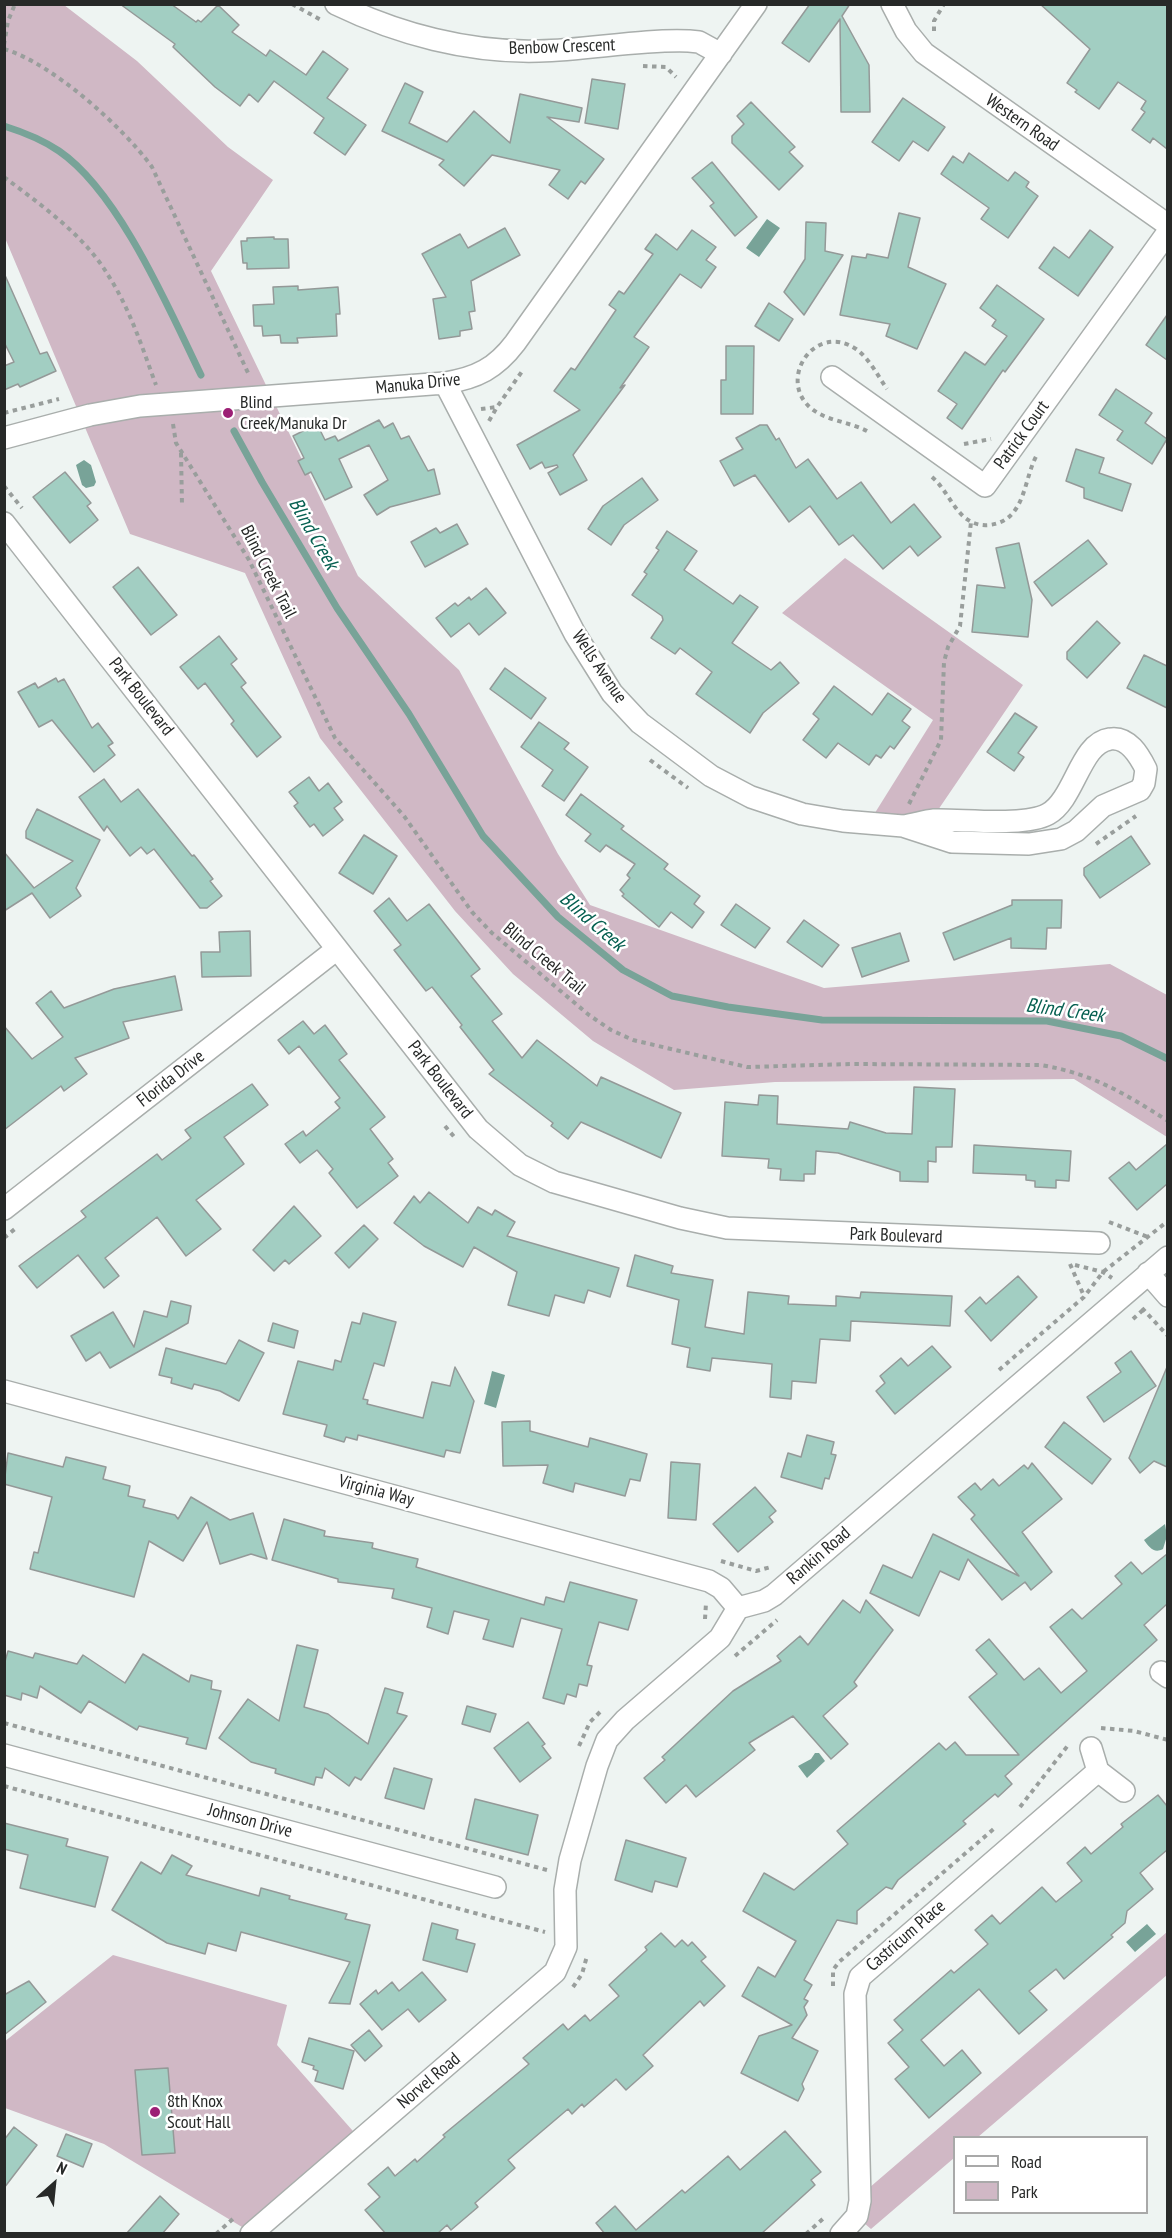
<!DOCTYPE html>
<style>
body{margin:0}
#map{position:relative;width:1172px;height:2238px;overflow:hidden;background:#eef4f2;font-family:"PT Sans Narrow",sans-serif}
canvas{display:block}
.frame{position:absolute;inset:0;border:6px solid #272928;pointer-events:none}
.legend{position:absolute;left:953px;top:2136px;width:195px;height:78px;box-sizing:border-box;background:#fff;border:2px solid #a9a9a9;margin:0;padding:8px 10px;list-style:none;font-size:18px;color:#272928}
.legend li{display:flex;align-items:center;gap:12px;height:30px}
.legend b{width:30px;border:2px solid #a9a9a9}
.north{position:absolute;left:24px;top:2154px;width:60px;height:60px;-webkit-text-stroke:4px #fff;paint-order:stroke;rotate:27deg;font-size:16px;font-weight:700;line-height:24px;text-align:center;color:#272928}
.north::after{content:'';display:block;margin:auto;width:21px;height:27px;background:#272928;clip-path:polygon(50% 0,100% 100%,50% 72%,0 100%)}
</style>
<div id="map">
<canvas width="1172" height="2238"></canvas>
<div class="frame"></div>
<ul class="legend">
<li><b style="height:8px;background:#fff"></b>Road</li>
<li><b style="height:16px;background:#d0b8c5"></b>Park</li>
</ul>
<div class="north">N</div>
</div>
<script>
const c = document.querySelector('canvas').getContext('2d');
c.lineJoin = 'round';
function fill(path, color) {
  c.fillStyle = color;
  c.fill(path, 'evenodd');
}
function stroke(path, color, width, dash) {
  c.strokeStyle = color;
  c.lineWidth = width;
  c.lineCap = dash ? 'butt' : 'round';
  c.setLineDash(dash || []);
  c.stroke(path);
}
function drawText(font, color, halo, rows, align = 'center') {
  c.font = font + ' "PT Sans Narrow",sans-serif';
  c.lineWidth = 5;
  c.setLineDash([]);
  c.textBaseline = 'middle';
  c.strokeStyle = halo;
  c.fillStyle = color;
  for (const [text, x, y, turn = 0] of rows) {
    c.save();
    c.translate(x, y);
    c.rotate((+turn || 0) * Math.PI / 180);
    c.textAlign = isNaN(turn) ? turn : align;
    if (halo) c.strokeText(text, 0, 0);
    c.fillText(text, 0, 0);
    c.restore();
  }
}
fill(new Path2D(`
 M4,5h60l73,56 91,86 45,33 -62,91 147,305 101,94 99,184 32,51 234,83 286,-24 57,31v142l-93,-58 -299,3 -101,8 -81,-49 -80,-67 -58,-63 -135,-173 -75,-165 -115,-39 -125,-296z
 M845,558l178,127 -85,125 -70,14 65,-104 -151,-107z
 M1167,1932v43l-189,162 -24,1v20l-83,71 -7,-6 5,-35z
 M113,1955l174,50 -10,40 83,94 -108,94 -148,-89 -99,-36 -1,-66z`), '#d0b8c5');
fill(new Path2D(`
 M767,219l13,9 -21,29 -13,-9z
 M84,460l7,5 5,17 -2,4 -8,2 -4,-3 -6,-20z
 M492,1371l13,4 -9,33 -12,-4z
 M1165,1524l2,12 -4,13c-9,5 -14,-2 -19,-9z
 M815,1753h4l6,8 -18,17 -9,-12 13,-7z
 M1147,1924l9,10 -21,18 -9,-10z`), '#78a398');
stroke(new Path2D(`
 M4,126c19,6 39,14 55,25 60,41 110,158 142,224
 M234,431l28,51 75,126 72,106 74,122 75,81 65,53 49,26 56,11 94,13 225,1 74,15 47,23`), '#78a398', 7);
const building = new Path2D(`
 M120,4h51l25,18 2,-2 3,2 17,-17 21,20 -7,7 34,24 4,-6 36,25 17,-24 25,18 -21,29 39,27 -21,30 -31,-22 10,-15 -50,-37 -16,21 -9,-8 -9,12 -25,-19 -42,-40 2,-3z
 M810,4h40l-8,12 27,49 1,47h-29l-1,-93 -31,43 -27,-19z
 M1040,4h127v145l-14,-11 -3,5 -18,-13 13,-18 -4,-3 5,-8 -28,-19 -19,27 -24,-17 2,-2 -10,-7 23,-34z
 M592,79l33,5 -7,45 -33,-6z
 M405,83l18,9 -14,31 38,19 27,-31 36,32 10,-49 62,14 -3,14 -32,-5 57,42 -19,25 -4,-3 -13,18 -19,-14 11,-15 -68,-15 -28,31 -25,-21 5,-5 -62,-29z
 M903,98l42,29 -17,24 -15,-10 -14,20 -27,-19z
 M751,102l44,45 -6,5 14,14 -24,24 -47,-47v-7l12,-12 -7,-8z
 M969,153l39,28 7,-9 14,10 -3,5 12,9 -30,42 -27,-19 8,-11 -48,-34 12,-18 10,7z
 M712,162l45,55 -22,19 -25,-30 4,-3 -22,-25z
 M899,213l21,5 -12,49 38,17 -29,65 -31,-13 4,-12 -50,-9 12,-59 14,2 1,-4 21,4z
 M806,222l20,1 -1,28 18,4 -39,60 -20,-23 21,-33z
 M505,228l15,27 -49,26 4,30 -6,1 3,17 -12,2v5l-21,3 -6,-40 13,-2 -24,-43 38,-20 8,14z
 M692,230l24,17 -10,13 10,7 -15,21 -21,-14 -46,63 15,10 -29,41 5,-3 -52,70 14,25 -27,15 -12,-22 10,-6 -1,-2 -12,3 -3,-6 -12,7 -13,-24 63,-35 -26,-19 17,-23 4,2 41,-60 -7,-5 10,-14 5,3 29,-40 -8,-5 11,-15 21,16z
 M1090,230l23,17 -35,49 -39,-28 15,-21 15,11z
 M274,237v2h14l1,29 -42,1v-6h-4l-2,-22h6v-3z
 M4,273l36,81 7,-2 9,19 -36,16 -2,-3 -14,6v-24l10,-4 -10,-20z
 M997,285l47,34 -39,53 -2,-2 -41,59 -15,-11 10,-14 -19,-13 27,-39 20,13 22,-29 -15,-10 4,-6 -16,-12z
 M298,286v4l40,-3 2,27h-4l1,22 -40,2 1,5h-17l-1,-8 -17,1 -1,-10h-8l-1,-21 21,-1 -1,-17z
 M769,303l24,16 -14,22 -24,-15z
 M1167,315v45l-21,-15z
 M726,346h28l-1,68h-32v-34h5z
 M1116,389l36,24 -7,10 22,16 -15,25 -35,-24 6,-9 -24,-16z
 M379,420l5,8 9,-5 8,16 8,-3 19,35 6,-2 6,25 -50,13 -13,8 -13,-20 24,-15 -19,-35 -30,14 13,28 -27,13 -14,-28 -6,3 -7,-14 6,-3 -11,-22 24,-12 8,16 10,-4 3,5z
 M760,425h7l9,15 3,-2 17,30 12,-9 29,40 24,-17 30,41 23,-19 27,33 -23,19 -8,-10 -27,23 -30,-34 -14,10 -29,-39 -21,16 -34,-47 -21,11 -14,-25 23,-12 -7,-11z
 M1076,449l28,9 -5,15 32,11 -9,27 -38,-13v-10l-18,-7z
 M65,472l26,31 -4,3 11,14 -28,23 -37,-46z
 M642,478l16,22 -34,25 -13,20 -23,-16 15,-23z
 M457,524l11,20 -43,23 -14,-25 25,-14 4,5z
 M667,531l30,20 -13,19 49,34 7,-9 18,12 -26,36 39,27 9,-8 19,21 -36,30 -13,20 -54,-39 16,-22 -32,-24 -5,6 -24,-16 12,-18 -1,-4 -30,-21 15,-21 -3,-2 15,-22 -3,-2z
 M1088,540l19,24 -55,42 -18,-24z
 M1019,543l13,57 -4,37 -56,-5 5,-47 28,3 -9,-40z
 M138,567l39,48 -26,20 -38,-48z
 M486,588l20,25 -27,22 -10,-12 -18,14 -15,-19 19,-15 3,3 11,-9 2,3z
 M1097,621l23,22 -33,35 -20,-19v-7z
 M219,636l18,23 -6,5 15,19 -5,4 40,50 -24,20 -26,-33 3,-3 -29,-38 -7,6 -18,-22z
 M1144,655l23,11v42l-40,-20z
 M505,668l41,30 -15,21 -41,-30z
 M56,678l2,4 6,-3 28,49 6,-5 15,20 -5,3 7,9 -21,17 -42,-52 -13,7 -21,-35 17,-9 3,5z
 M834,686l38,29 16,-22 23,16 -9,12 8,6 -16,22 -4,-3 -9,12 -5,-3 -7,10 -31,-22 -12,15 -23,-18 16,-21 -6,-5z
 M1015,713l22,14 -19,26 6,4 -10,14 -27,-19z
 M539,722l30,21 -5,6 24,18 -24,34 -22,-15 11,-16 -32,-23z
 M309,777l10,14 9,-8 14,19 -8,6 9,12 -20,16 -9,-12 -4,3 -16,-21 4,-3 -9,-11z
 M104,779l17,23 17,-13 54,67 2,-1 19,24 -3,2 12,15 -15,12h-7l-46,-59 -7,5 -6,-7 -11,9 -23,-30 -3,5 -25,-34z
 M581,794l43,32 -3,3 47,35 -4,5 36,27 -6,8 10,8 -12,16 -21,-16 -12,15 -37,-31 2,-2 -4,-4 10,-12 -3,-3 8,-11 -29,-19 -6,7 -15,-11 6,-7 -25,-19z
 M37,809l63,31 -24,48 5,8 -31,22 -18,-25 -28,18v-59l30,36 39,-27 -47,-23v-7z
 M364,835l33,21 -24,38 -34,-21z
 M1131,836l19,28 -50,34 -16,-23v-7z
 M389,898l18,23 22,-17 51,65 -9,7 31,38 -10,7 30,37 15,-18 60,46 4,-9 80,36 -20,45 -80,-36 -13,17 -17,-13 2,-3 -64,-49 5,-4 -34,-43 2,-2 -30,-38 -6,4 -32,-41 7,-5 -27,-34z
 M1012,900h50l-1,28h-14l-1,21 -35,-1v-10l-57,22 -11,-27 69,-28z
 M736,904l34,24 -15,20 -34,-23z
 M804,920l35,25 -17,22 -35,-25z
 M250,931l1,45 -49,1 -1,-25h19l-1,-20z
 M900,933l9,28 -47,16 -10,-29z
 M175,976l7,34 -59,12 6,16 -54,20 12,16 -23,17 -3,-5 -57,44v-104l28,33 31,-22 -27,-34 15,-12 13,17 50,-19z
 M303,1021l11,13 11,-9 22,29 -8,6 46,57 -15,12 23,30 -5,4 10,13 -41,32 -28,-35 4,-4 -16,-19 -17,13 -15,-19 18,-13 3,5 34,-28 -5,-6 5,-4 -41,-52 -10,8 -11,-14z
 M252,1084l16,21 -44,32 20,27 -48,36 25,29 -35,27 -29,-39 -52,41 14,18 -15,12 -26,-33 -41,33 -18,-22 67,-49 -5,-6 76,-57 5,6 29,-22 -6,-8z
 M914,1087l41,2 -3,58h-16v15l-8,-1v21l-28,-1v-9l-62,-19 -22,-2 -1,23h-11v7l-24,-1 1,-11 -13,-1 1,-9 -47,-3 3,-54 33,3 1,-10 19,1 -1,28 71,5 2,-7 36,11 26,1z
 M1167,1144v40l-30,26 -28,-32 20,-16 7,8z
 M974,1145l97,6 -2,30 -13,-1v8l-21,-1v-6l-9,-1v-5l-53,-2z
 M429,1192l39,31 10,-16 14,8 3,-5 20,12 -8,14 112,32 -9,29 -22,-7 -4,13 -29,-8 -6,21 -41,-11 9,-33 -43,-25 -11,20 -39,-21 -30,-23 20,-27 6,7z
 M294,1206l27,30 -32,28 -4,-4 -11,11 -21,-21z
 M364,1225l14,14 -29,29 -14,-15z
 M635,1255l38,11 -2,7 42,7 -8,47 39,7 4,-42 41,4 -1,8 48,2v-10l24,2 1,-6 91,4 -2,30 -99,-5 -1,20 -30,-2 -4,44 -24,-2 -1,18 -21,-2 2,-33 -60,-6 -2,13 -23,-4 3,-19 -18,-4 7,-44 -52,-14z
 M1018,1276l19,21 -46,44 -26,-30 15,-14 6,7z
 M171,1301l20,5 -3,17 -78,45 -10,-16 -14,9 -15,-25 42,-24 21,35 10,-36 23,6z
 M363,1313l33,9 -12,44 -10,-3 -11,36 5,1 -1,4 56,14 9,-36 18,4 5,-19 19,34 -14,52 -14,-3 -2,7 -86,-22 -1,5 -11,-3 -2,5 -20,-6 3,-11 -44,-11 15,-53 35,9 2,-10 6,2 11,-40 8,2z
 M273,1323l25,8 -4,17 -26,-7z
 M239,1340l25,13 -25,48 -19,-10 -26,-7 -2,5 -21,-6 1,-5 -13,-3 7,-27 60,16z
 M932,1346l19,21 -56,47 -19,-23 9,-8 -5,-7 21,-18 7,8z
 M1131,1351l25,35 -52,36 -17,-25 34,-25 -6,-9z
 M1167,1367v100l-13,-6 -14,12 -11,-15z
 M530,1421v10l58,16 2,-9 57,16 -7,27 -10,-2 -5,17 -50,-13 -2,9 -30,-9 5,-18 -45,1 -1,-44z
 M1064,1422l47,37 -19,25 -47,-37z
 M807,1435l27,7 -3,12 5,1 -7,24 -4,-1 -3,11 -41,-12 7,-24 13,4z
 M8,1453l55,14 3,-10 40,10 -3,12 27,7 -2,10 17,4 -2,7 32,8 3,4 13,-22 39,23 23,-7 14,46 -16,-5 -31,10 -13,-42 -24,39 -34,-20 -15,56 -104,-28 4,-17 4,1 14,-56 -48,-13z
 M671,1462l29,2 -4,56 -28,-2z
 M1032,1463l30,36 -40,33 30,40 -21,18 -6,-8 -23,18 -34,-41 -9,21 -19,-9 -21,45 -49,-23 13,-28 29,13 21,-44 86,42 -48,-57 4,-4 -17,-18 17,-14 6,7 12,-11 6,7 25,-21 4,4z
 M755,1487l21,24 -7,6 4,5 -35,30 -25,-28z
 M284,1519l41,12 -1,5 49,7 -1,5 46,11 -2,8 128,38 2,-8 18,5 6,-20 67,18 -9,30 -29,-8 -12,43 5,1 -5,20 -8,-2 -3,13 -9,-3 -3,10 -21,-6 19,-69 -41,-11 -8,29 -30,-8 6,-19 -35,-9 -6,23 -21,-7 5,-19 -40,-10 2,-9 -56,-7v-3l-66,-19z
 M1167,1554v50l-23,21 13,15 -152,136 7,8 -14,13 -3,-3 -32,27 3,3 -68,56 -6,9 -6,-2 -29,24v13l-20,-4 -33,60 8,5 -8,14 4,2 -4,6 3,8 -15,23 26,13 -16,33 2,5 -6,12 -57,-28 18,-37 33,-11 -50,-29 16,-29 17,10 21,-36 -53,-30 21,-38 30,17 54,-46 -11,-13 102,-88 7,7 9,-8 11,13h53l-50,-58 28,-23 -21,-24 13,-11 35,41 15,-12 22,25 26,-22 -37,-44 22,-18 10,10 40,-35 -7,-8 16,-14 11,12z
 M843,1600l17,13 6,-13 27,30 -39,52 3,4 -34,30 25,28 -17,15 -38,-43 -44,27 6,7 -59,47 -10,-12 -20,18 -22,-25 21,-18 -3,-3 71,-66 48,-30 -4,-5 23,-20 8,9z
 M297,1645l21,5 -14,57 24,7 40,30 17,-56 18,5 -6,20 10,3 -46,64 -6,-3 -6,9 -24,-18 -3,10 -6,-1 -2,8 -39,-12 1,-4 -25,-7 -32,-24 29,-39 31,22z
 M8,1651l25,7 2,-5 42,11 6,-9 42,28 18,-29 46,28 2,-7 21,6 -1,8 10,2 -15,58 -20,-5 2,-6 -49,-12 -2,4 -48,-29 -8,12 -41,-27 -3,12 -15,-5 -1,7 -17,-5v-30z
 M467,1706l29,8 -6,18 -28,-8z
 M528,1722l17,22 -3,2 9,12 -31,24 -26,-34z
 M394,1768l38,11 -8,30 -39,-11z
 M1158,1795l9,11v44l-27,23 13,16 -26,22 -2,12 -14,12 2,2 -49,42 -8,-10 -27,22 18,19 -28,24 -40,-45 -58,51 23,26 18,-16 19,23 -52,45 -34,-39 14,-12 -21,-24 15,-13 -9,-10 57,-50 3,3 34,-29 -13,-14 17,-15 8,9 42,-37 14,15 26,-21 -15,-18 18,-16 6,7 32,-27 -2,-3z
 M475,1799l63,16 -10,40 -62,-16z
 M4,1823l64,16 -2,7 42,11 -13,50 -75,-19 8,-33 -24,-6z
 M626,1840l60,18 -9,29 -22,-6 -3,11 -37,-12z
 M172,1855l20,11 -6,9 73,21 2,-8 29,8 -1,3 58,15 -2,5 25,6 -20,79 -21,-1 21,-41 -109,-30 -5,19 -28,-8 -3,11 -38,-11 -55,-33 29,-48 20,12z
 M432,1923l26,7 -2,9 19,5 -8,28 -44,-12z
 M661,1933l14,14 7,-7 6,6 4,-4 14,15 -5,4 24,25 -21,20 -4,-5 -57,54 10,11 -27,24 -10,-11 -32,28 -2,-3 -10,10 -4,-5 -60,51 7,8 -40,35 3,4 -27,23 -4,-5 -10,9h-51l-21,-24 15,-13 -12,-13 20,-17 7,9 20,-17 2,3 28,-25 -2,-2 86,-71 -6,-6 40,-34 5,6 17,-15 5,6 29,-25 -10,-11 38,-35 -2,-3z
 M422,1972l24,28 -27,22 -11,-13 -26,21 -22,-26 16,-14 2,4 14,-12 7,9z
 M29,1981l17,21 -42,33v-40z
 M369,2030l13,16 -17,15 -14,-16z
 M309,2038l45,13 -11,38 -28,-8 3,-10 -5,-2 1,-3 -12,-4z
 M168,2068l7,85 -33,2 -7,-85z
 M14,2127l23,18 -33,43v-48z
 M785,2131l36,41 -10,8 4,5 -54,49h-156l-9,-11 19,-17 21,24 46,-40 3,3 43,-37 12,14z
 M66,2134l26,10 -9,23 -26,-11z
 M160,2196l19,18 -17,20h-36z`);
fill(building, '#a2cec2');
stroke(building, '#949998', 1.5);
const minor = new Path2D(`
 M336,4c62,30 133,49 203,47 50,-1 101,-12 150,-10l10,1 22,12
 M892,4l14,27 18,22 244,172
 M832,377l153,109 183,-254
 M445,383l130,251 37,59 28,30 71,53 40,21 51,17 41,7 60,5 49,16 77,2 32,-5 15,-8 27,-25 37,-16 4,-7 2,-14c-7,-14 -18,-33 -36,-30 -30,4 -35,60 -62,75 -24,13 -85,5 -114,6 -10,1 -21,5 -31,6
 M4,438l86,-23 50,-9 305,-23c32,-5 51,-15 70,-40l241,-339
 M4,523l474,606 42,36 34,17 126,36 47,10 372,15
 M4,1209l333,-260
 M1148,1273l20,23
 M4,1391l705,190 12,7 17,20
 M1161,1672l7,5
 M1091,1748l7,23 26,20
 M4,1755l491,132
 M251,2234l304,-262 11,-25 -1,-57 5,-30 27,-94 10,-26 18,-20 95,-82 18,-30 26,-7 10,-6 394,-338
 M841,2234l16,-18 3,-15 -5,-207 5,-17 238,-206`);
stroke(minor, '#a9aeac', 24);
stroke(new Path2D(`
 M292,4l31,17
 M934,31v-10l10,-17
 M4,45l4,-24 7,-17
 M4,49c48,14 119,78 148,118l97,208
 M643,66l23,1 10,10
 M4,177c37,28 80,58 104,98 22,34 34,72 48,110
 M481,409l16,-2 26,-37
 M4,413l55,-14
 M489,421l8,-14
 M173,424l3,19 73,117 86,178 69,78 68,96 20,21 97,82 22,15 22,10 114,27 106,-3 188,1c52,9 83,28 127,56
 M867,431c-17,-9 -40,-10 -55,-22 -36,-28 2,-88 44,-60 13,9 22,27 31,40
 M964,444l27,-5
 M181,453l1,52
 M932,477c13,11 19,28 32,40 7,6 16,9 25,8 38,-4 34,-48 49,-72
 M4,486l18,22
 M650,760l38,28
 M909,804l32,-64 3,-78 4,-15 12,-21 11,-104
 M1096,844l40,-28
 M445,1126l11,13
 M1109,1222l39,15
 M4,1238l12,-10
 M1070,1264l14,32
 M1075,1265l28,7 9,6
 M1142,1308l26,28
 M1133,1319l11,-10
 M999,1370l85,-73 19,-25 65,-51
 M721,1561l35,10 15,-4
 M705,1619l1,-16
 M735,1656l42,-36
 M4,1723l543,147
 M1101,1728l33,3 34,9
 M579,1746l11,-24 12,-12
 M4,1786l541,146
 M1020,1807l49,-63
 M833,1986v-16l6,-8 157,-135
 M573,1987l9,-13 5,-18
 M216,2234l18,-16
 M806,2234l20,-18`), '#999e9c', 4, [4.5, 4.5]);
stroke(minor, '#fff', 21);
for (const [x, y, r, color] of [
 [228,413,6,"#9c1f75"],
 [155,2112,6,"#9c1f75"]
]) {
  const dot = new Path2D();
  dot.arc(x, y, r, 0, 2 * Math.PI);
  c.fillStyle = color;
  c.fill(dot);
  stroke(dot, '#fff', 2);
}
drawText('18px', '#272928', '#fff', [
 ["Benbow Crescent",562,47,-2],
 ["Western Road",1022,123,35],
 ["Manuka Drive",418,384,-6],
 ["Patrick Court",1022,435,-54],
 ["Blind Creek Trail",268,572,63],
 ["Wells Avenue",599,667,56],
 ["Park Boulevard",141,697,52],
 ["Blind Creek Trail",544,959,40],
 ["Florida Drive",171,1079,-38],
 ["Park Boulevard",440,1080,52],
 ["Park Boulevard",896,1236,2],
 ["Virginia Way",376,1491,15],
 ["Rankin Road",819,1556,-41],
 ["Johnson Drive",250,1821,15],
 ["Castricum Place",906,1936,-41],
 ["Norvel Road",429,2081,-40]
]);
drawText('18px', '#272928', '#fff', [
 ["Blind",240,403],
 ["Creek/Manuka Dr",240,424],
 ["8th Knox",167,2102],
 ["Scout Hall",167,2123]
], 'left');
drawText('italic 20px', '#066051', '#fff', [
 ["Blind Creek",313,534,60],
 ["Blind Creek",592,922,41],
 ["Blind Creek",1065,1011,8]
]);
</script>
